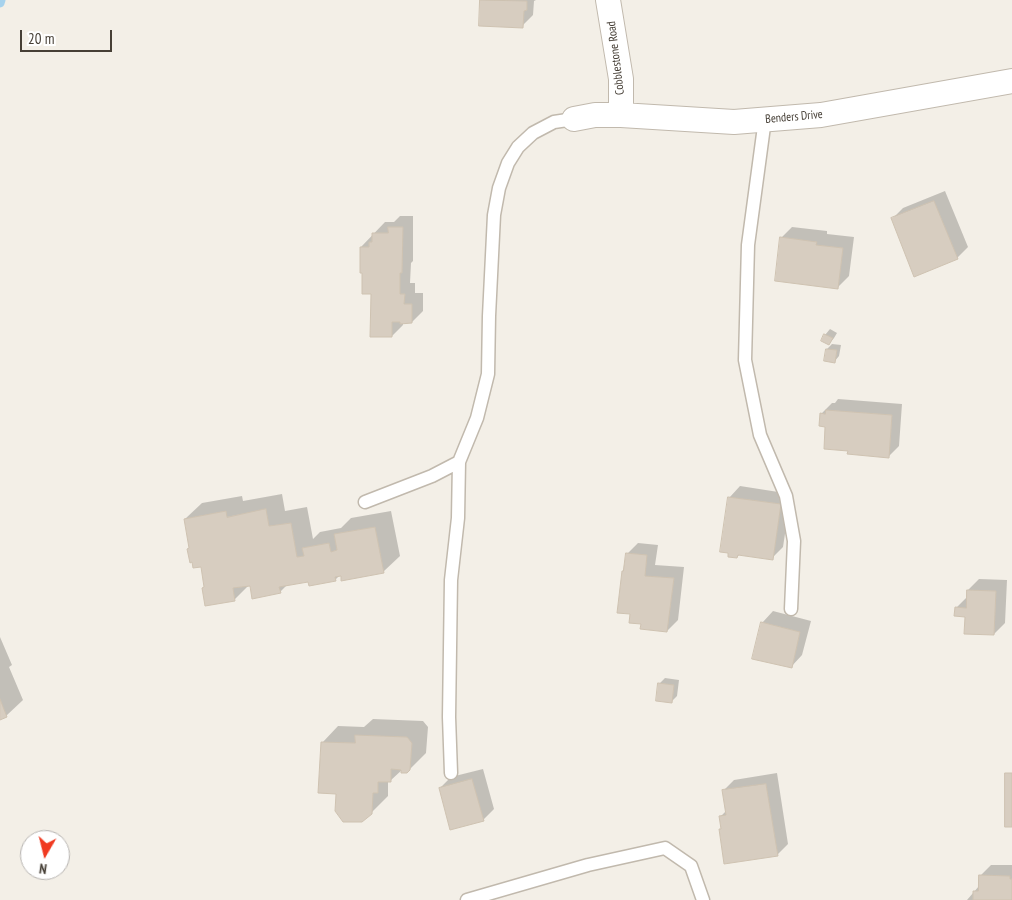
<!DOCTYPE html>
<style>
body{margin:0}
#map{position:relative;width:1012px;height:900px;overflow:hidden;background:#f3efe7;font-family:"PT Sans Narrow",sans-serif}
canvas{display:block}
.north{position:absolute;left:20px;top:830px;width:50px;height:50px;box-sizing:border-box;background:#fff;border:1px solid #b5b2af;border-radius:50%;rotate:188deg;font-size:14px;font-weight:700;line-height:20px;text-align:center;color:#463f36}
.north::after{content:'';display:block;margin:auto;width:18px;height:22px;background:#f03a21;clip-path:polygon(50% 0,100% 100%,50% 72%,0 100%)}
.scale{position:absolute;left:20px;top:30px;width:92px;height:22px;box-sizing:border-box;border:2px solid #463f36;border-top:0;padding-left:6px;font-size:15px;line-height:18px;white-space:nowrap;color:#463f36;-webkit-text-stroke:4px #fff;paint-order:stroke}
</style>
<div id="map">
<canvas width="1012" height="900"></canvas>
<div class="north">N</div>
<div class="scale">20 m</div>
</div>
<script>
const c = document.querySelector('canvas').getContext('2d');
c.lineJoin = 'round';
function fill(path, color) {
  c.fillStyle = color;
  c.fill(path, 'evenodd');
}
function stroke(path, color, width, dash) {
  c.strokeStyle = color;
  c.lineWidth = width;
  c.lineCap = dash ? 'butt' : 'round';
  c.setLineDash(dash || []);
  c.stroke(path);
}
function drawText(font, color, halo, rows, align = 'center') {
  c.font = font + ' "PT Sans Narrow",sans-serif';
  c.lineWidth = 5;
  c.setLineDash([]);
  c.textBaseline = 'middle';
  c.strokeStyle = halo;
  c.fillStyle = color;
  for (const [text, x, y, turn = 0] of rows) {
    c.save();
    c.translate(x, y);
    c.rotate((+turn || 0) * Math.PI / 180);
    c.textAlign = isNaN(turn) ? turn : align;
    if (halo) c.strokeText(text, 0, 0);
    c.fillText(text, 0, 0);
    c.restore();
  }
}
fill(new Path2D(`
 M481,0h55l-2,1 -1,14 -11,11 -42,-2z
 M945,191l23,56 -11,11 -65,-39 11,-11z
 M400,216h13v45l-2,2 -1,20h5v10h8v18l-11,11h-9v3l-11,11 -20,-44 -11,-45 24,-25h9z
 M792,227l35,4v3l27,3 -5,39 -11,11 -57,-49z
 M830,329l7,4 -3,5 -5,6 -4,-9z
 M832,344l9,1 -2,11 -5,6 -7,-13z
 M838,399l64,5 -3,42 -11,11 -39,-7 -28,-36 11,-11h3z
 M740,486l51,8 -8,53 -11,11 -32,-4 -3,3 -8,-59z
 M282,494l3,17 22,-4 6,32 7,-7 21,-4 10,-10 40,-7 9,45 -17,16 -43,3 -5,5h-26l-21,4 -8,8 -30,-8 -15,15 -29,-12 -4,-22 -12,-18 -5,-28 17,-16 40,-7 1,5z
 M638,543l20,2 -3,20 29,2 -6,53 -11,11 -25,-8 -11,-10 -6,-44 2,-15z
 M979,579l28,1 -2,43 -11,11 -38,-26 12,-12v-6z
 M773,611l38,10 -9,34 -11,12 -29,-44z
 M0,637l12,28 -3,2 14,33 -17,16 -6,3z
 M665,678l14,2 -2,16 -5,5 -13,-17z
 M373,719l50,2 5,6 -2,26 -19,19 -4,-3 -13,12h-2v15l-17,17 -34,-20 -15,-50 16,-17 26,1z
 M483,769l11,40 -11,11 -43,-32 11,-11z
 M777,773l11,71 -11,11 -57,-25 2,-3 -1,-11 5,-5 -3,-20 11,-11z
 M991,865h21v35h-45l12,-14 1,-10z`), '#0003');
stroke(new Path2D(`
 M0,3l1,-3`), '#a6d2ed', 9);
const building = new Path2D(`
 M480,0l47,1v9l-3,1 -1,17 -44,-2z
 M934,201l24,58 -44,18 -23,-59z
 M388,227h15l-1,46h-2v21h5l-1,10h8v19l-12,1v-2h-8v15h-22l1,-43h-9v-21h-2v-26h9v-5h3v-9h16z
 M780,237l37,5 -1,3 27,3 -5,41 -63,-8z
 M824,334l9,4 -4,7 -8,-4z
 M826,349l11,1 -2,13 -11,-2z
 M826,410l66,5 -3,43 -42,-4 1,-3 -24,-2 1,-22 -6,-1 1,-13 5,1z
 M728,497l53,7 -8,56 -35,-5 -1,3 -9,-1v-4l-8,-1z
 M266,509l3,17 22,-3 6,34 7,-1 -2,-8 27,-5 2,9 6,-2 -3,-16 41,-7 9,46 -43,8v-5l-6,1 1,4 -27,5 -1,-4 -29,5 2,6 -29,6 -2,-13 -17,2 2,13 -30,5 -3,-18 2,-1 -3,-20 -8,1 -1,-6 -2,1 -3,-14 2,-1 -5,-29 42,-8 1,6z
 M626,553l21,2 -2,21 29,2 -7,54 -27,-3 1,-5 -12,-1 1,-9 -13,-1 5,-42h1z
 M967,590l29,1 -2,44 -30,-1 1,-17 -11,-1 1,-9 11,1z
 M761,622l39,10 -8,36 -40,-9z
 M658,683l16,2 -2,18 -16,-2z
 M0,699l7,18 -7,3z
 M355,735l52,2 5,6 -2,27 -3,3h-6v-3l-10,-1v13h-13v11h-5l-1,21 -10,8h-19l-8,-11 1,-17 -18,-1 3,-51 34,1z
 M1005,773h7v54h-7z
 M472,779l12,42 -34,9 -11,-42z
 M766,784l12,72 -54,8 -5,-35h2l-2,-13 7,-1 -4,-25z
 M979,875l31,1v3h2v21h-39v-9h5z`);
fill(building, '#d7cdc0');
stroke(building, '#cec2b1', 1);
const lane = new Path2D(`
 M765,119l-17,126 -3,115 15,75 26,61 8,45 -3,68
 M365,502l67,-26 27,-14 18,-44 11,-44 1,-58 5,-101 5,-27 9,-25 10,-16 15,-14 21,-11 20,-3
 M451,773l-2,-56 2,-137 7,-62 1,-56
 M467,900l121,-35 77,-17 26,18 12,34`);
const street = new Path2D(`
 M608,0l13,79v36
 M574,119l21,-4h26l113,7 87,-7 191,-34`);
stroke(lane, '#c1b9ad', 15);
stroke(street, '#c1b9ad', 26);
stroke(lane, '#fff', 12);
stroke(street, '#fff', 24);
drawText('12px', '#463f36', '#fff', [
 ["Cobblestone Road",616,58,-97],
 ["Benders Drive",794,117,-5]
]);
</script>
